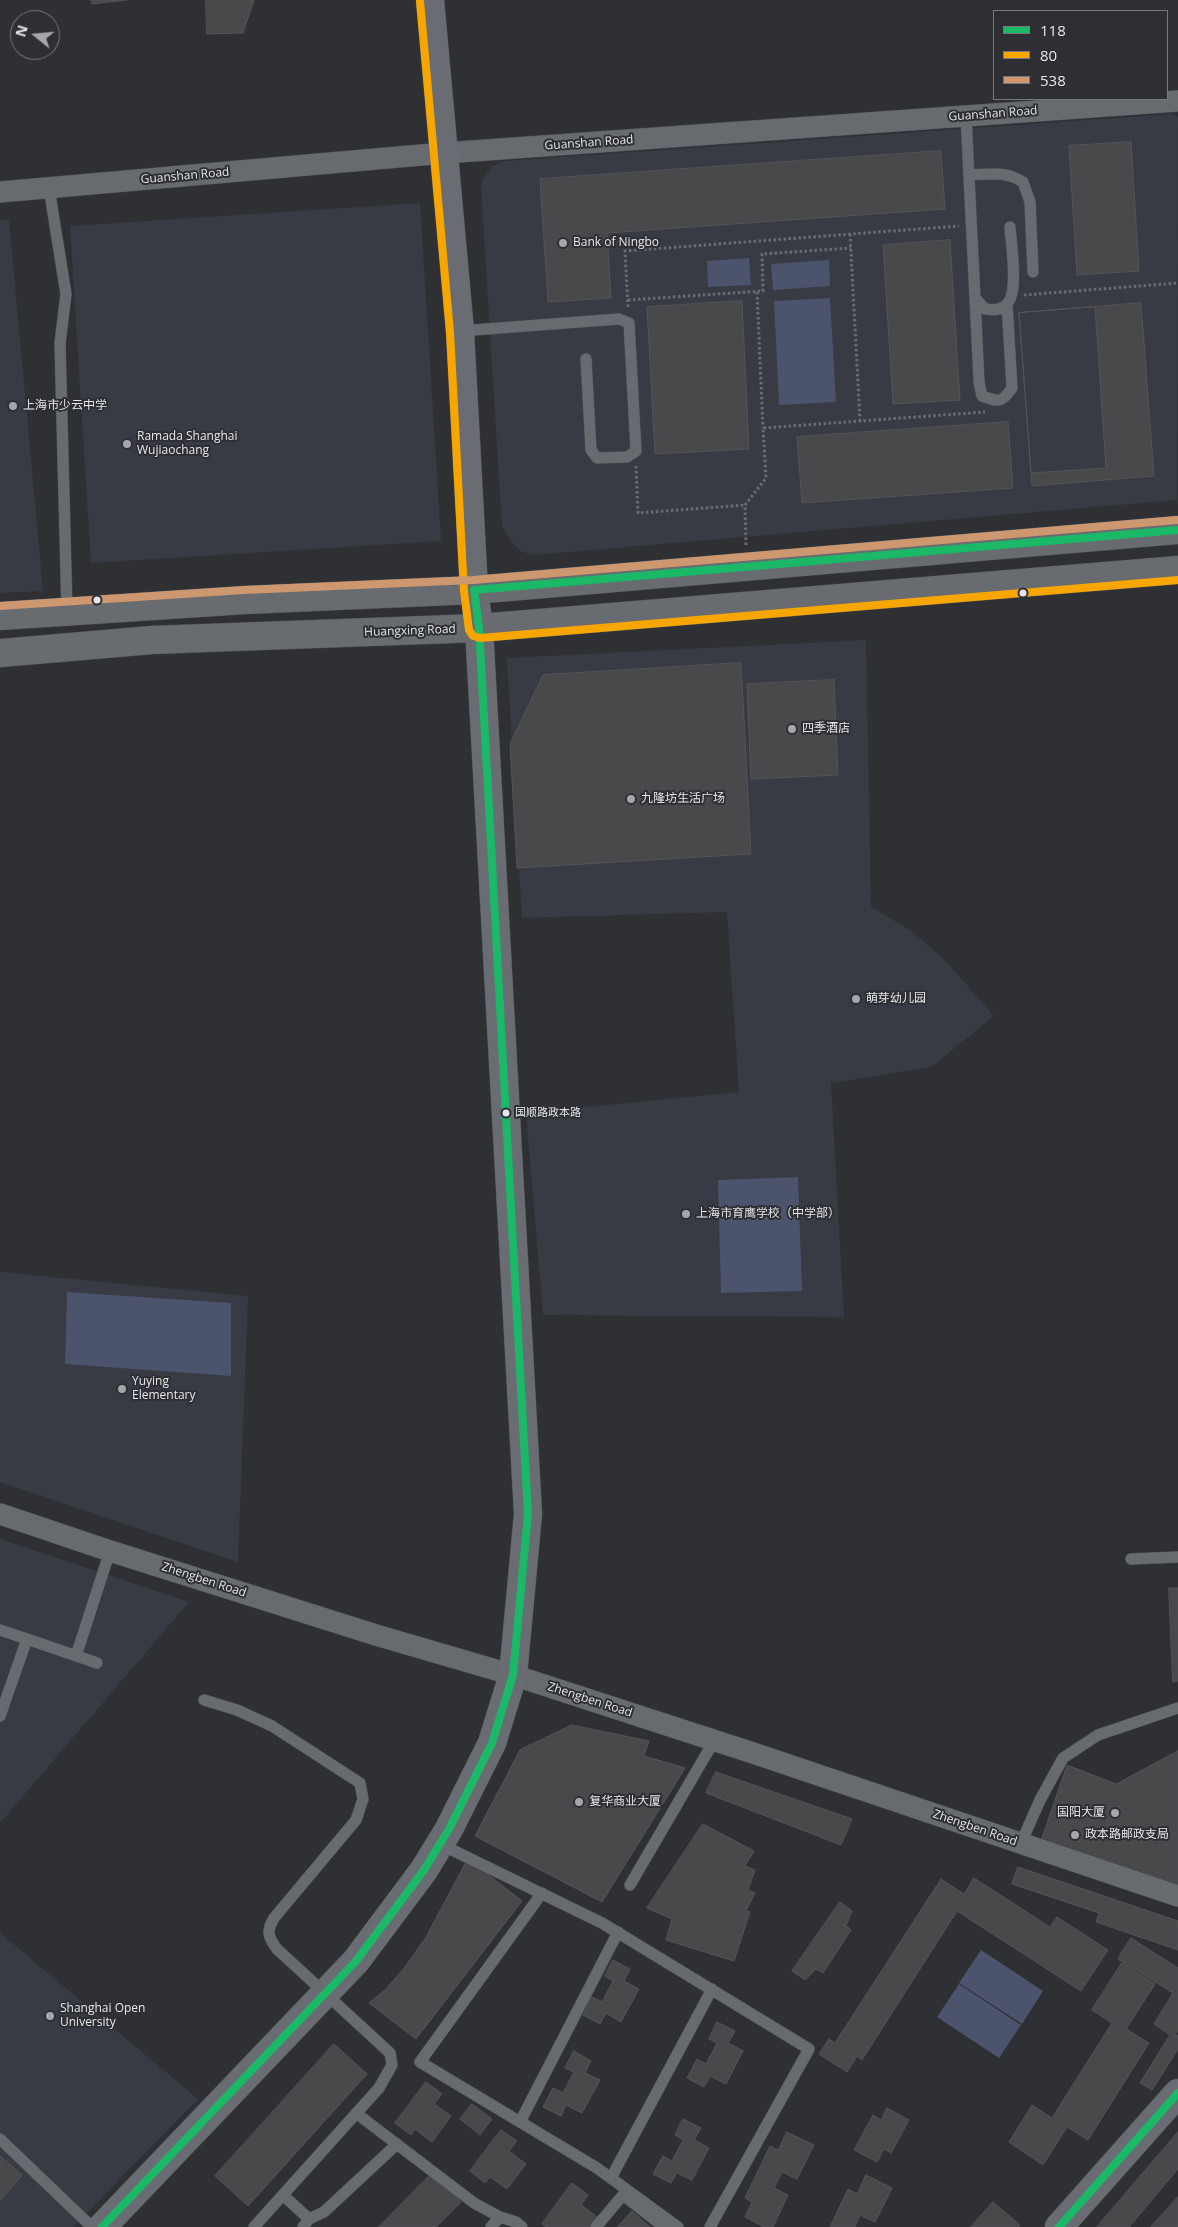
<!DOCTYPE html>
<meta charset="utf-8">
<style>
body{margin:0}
#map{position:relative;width:1178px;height:2227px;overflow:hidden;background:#2f3033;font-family:"Open Sans",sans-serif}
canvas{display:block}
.legend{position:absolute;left:993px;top:10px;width:175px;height:90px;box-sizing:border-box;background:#2e2f34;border:1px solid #77787c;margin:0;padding:6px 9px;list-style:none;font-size:15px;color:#e5e6e9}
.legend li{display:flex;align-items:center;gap:10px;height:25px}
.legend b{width:25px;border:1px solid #77787c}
.north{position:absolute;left:10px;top:10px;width:50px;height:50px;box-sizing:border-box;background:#2e2f34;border:1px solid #77787c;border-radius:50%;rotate:287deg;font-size:14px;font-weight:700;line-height:20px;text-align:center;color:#e5e6e9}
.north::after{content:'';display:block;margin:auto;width:18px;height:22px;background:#a5a6a9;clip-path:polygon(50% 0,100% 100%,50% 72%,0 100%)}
</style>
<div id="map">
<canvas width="1178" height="2227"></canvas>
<ul class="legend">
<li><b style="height:6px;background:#1ab867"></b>118</li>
<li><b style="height:6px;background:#f7a600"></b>80</li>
<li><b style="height:6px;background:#cd976f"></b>538</li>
</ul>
<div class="north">N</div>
</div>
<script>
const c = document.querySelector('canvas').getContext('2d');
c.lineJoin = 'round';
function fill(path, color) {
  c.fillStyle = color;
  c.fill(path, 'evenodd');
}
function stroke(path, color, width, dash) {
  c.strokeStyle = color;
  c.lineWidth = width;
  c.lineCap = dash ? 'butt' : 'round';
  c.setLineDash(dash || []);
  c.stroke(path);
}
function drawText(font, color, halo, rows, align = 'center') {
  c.font = font + ' "Open Sans","Noto Sans SC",sans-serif';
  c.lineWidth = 4;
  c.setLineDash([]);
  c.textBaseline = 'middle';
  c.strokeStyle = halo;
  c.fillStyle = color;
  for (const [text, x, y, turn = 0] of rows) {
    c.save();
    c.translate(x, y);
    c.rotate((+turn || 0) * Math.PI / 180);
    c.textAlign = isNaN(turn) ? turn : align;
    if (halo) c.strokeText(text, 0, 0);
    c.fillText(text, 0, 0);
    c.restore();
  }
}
fill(new Path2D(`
 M1172,114l6,3 -1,383 -644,55 -13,-4 -9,-10 -9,-14 -21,-341 4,-12 9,-9 12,-4z
 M420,203l21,338 -350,22 -21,-337z
 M0,220h9l34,371 -43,2z
 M866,640l5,267 40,24 32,27 51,58 -63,51 -100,16 13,234 -301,-2 -17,-202 213,-21 -12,-180 -205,6 -15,-260z
 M0,1272l248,24 -10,266 -238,-80z
 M0,1539l189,63 -189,221z
 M0,1933l198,166 -125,128h-73z`), '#393b44');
fill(new Path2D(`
 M749,258l2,27 -43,2 -1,-26z
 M829,260l1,26 -57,4 -2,-26z
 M830,298l6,104 -57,3 -5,-104z
 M798,1177l4,114 -81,2 -3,-113z
 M67,1292l164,11v73l-166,-12z
 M981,1950l62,41 -21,33 -63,-41z
 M959,1984l62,41 -22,33 -62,-41z`), '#4b536d');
const building = new Path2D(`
 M91,0h36l-35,4z
 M206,0h48l-11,33 -36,1z
 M1131,142l8,129 -62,4 -8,-129z
 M941,151l4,58 -338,24 4,65 -63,4 -8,-123z
 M950,240l10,160 -67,4 -10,-159z
 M742,301l7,148 -94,5 -8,-147z
 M1141,303l13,173 -122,10 -13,-173z
 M1095,307l11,161 -75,5 -12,-160z
 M1008,422l5,66 -211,15 -5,-66z
 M741,663l10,191 -234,14 -7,-124 33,-69z
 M834,680l4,95 -87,4 -4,-95z
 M1169,1588h9v93l-5,1z
 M572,1725l77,16 -5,15 41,12 -83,134 -127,-66 45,-86z
 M1178,1751v136l-137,-46 26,-76 49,19z
 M716,1772l136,47 -11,26 -135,-52z
 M703,1824l51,27 -9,15 10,4 -7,20 7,3 -9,18 4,1 -16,49 -68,-21 6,-21 -25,-11z
 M468,1859l54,42 -106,138 -47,-36 16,-13 20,-23 21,-30z
 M1018,1867l160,54v29l-82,-28 3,-9 -87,-29z
 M974,1878l76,49 7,-10 51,33 -27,41 -124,-80 -95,149 -5,-4 -10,16 -28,-18 10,-15 6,4 106,-164 23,15z
 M840,1902l12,9 -6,15 5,4 -28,43 -7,-4 -11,11 -13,-9z
 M1131,1938l47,30v62l-3,5 3,1v13l-26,41 -12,-7 30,-48 -16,-11 19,-31 -55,-34z
 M613,1960l17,9 -6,12 15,8 -18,33 -15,-9 -6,11 -17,-9 9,-18 10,5 11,-21 -8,-5z
 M1122,1963l33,21 -29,45 23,14 -61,97 -21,-13 -24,38 -34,-23 23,-37 20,13 60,-95 -20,-13z
 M717,2022l18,9 -7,12 15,8 -17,33 -16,-8 -6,11 -17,-9 10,-19 9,5 11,-21 -8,-4z
 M334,2044l33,30 -119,132 -33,-30z
 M574,2051l17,10 -6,12 15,7 -18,33 -16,-8 -5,11 -18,-9 10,-19 10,5 11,-21 -9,-4z
 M426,2082l16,12 -8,10 17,12 -19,26 -17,-13 -4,6 -16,-12z
 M472,2104l20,15 -12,16 -20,-16z
 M887,2108l22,12 -18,33 -7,-4 -7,13 -23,-12 19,-35 8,5z
 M683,2119l18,9 -7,12 15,8 -17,32 -15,-7 -6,10 -18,-9 10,-18 9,5 11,-21 -8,-5z
 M501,2130l16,11 -8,10 17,13 -19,25 -17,-12 -5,6 -15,-12z
 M787,2132l27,13 -17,34 -15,-7 -8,16 14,7 -15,32h-9l-19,-10 7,-15 -7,-4 25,-52 8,4z
 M1178,2132v37l-49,58h-32z
 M0,2156l22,19 -22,26z
 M432,2173l29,29 -25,25h-57z
 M866,2175l26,13 -17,34 -15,-7 -5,12h-25l18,-38 9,5z
 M572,2183l16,12 -7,10 16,12 -7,10h-44l-4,-3z
 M1178,2197v30h-27z
 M993,2202l27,23 -2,2h-47z
 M632,2211l18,16h-32z`);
fill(building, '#49494c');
stroke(building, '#535456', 1);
const lane = new Path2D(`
 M966,116l9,182 10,11c7,1 16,2 22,-5 12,-12 4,-60 3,-77
 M969,175c20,-1 37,-4 54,7l7,20 3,70
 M49,188l17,106 -6,50 7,267
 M975,298l4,84 3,14c17,6 20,7 30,-8l-5,-84
 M460,331l159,-12 10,4 7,128 -9,6 -30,1 -6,-8 -5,-91
 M1131,1559l47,-2
 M0,1630l27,9 -27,77
 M27,1639l70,24
 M76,1656l34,-105
 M204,1700l33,10 35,16 88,57 3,16 -7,21 -82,98c-8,13 -6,19 3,31l113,104 2,12 -13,23 -125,139
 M1021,1843l19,-43 23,-42 35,-23 80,-27
 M440,1844l162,79 207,126 -99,178
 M630,1885l84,-144
 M542,1893l-122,169 177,106 81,59
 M356,2113l118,90 26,14 16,5 6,5
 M520,2122l98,-190
 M0,2139l92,88
 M611,2178l101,-189
 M283,2195l26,24
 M303,2227l6,-8 15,-7 73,-68
 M491,2227l9,-10
 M596,2227l27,-32 41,32`);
const street = new Path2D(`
 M0,192l444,-39 734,-52
 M0,1514l110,37 266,84 137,40 240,78 425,143`);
const secondary = new Path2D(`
 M102,2227l254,-266 68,-91 25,-41 43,-86 21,-68 15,-161 -49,-886 -5,-38 -14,-259 -30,-331
 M1059,2227l119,-134`);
const primary = new Path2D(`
 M0,616l245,-16 229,-10 704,-60
 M0,653l152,-13 327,-12 699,-58`);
stroke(lane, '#4d4d4f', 12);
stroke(street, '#4d4d4f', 22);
stroke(secondary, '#4d4d4f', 29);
stroke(primary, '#4d4d4f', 29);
stroke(new Path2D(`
 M850,234l10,187
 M757,292l6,136
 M1024,295l154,-12
 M628,300l135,-9 -1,-37 89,-6
 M628,307l-3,-56 334,-25
 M636,466l2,47 107,-8
 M746,545l-1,-40 21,-27 -3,-50 222,-16`), '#6b6c70', 3, [2.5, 2.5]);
stroke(lane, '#676a6f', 11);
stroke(street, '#676a6f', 21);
stroke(secondary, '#6a6c73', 28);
stroke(primary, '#686b70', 28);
stroke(new Path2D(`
 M102,2227l254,-266 68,-91 25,-41 43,-86 21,-68 15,-161 -49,-886 -5,-38 704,-60
 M1059,2227l119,-134`), '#1ab867', 8);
stroke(new Path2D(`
 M420,1l30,331 14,259 5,39 4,6 7,2 698,-58`), '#f7a600', 8);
stroke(new Path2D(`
 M0,606l244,-16 229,-10 704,-60`), '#cd976f', 8);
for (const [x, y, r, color] of [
 [563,243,5,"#a5a6a9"],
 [13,406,5,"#a5a6a9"],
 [127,444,5,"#a5a6a9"],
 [1023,593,4.5,"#e5e6e9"],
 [97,600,4.5,"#e5e6e9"],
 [792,729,5,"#a5a6a9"],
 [631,799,5,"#a5a6a9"],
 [856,999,5,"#a5a6a9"],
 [506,1113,4.5,"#e5e6e9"],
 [686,1214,5,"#a5a6a9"],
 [122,1389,5,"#a5a6a9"],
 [579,1802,5,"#a5a6a9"],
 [1115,1813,5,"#a5a6a9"],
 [1075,1835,5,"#a5a6a9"],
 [50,2016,5,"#a5a6a9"]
]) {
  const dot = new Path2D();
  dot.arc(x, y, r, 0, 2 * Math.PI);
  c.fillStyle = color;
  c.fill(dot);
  stroke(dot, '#2e2f34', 2);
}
drawText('11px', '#e5e6e9', '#2e2f34', [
 ["国顺路政本路",515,1113]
], 'left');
drawText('12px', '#e5e6e9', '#2e2f34', [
 ["Guanshan Road",993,114,-4],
 ["Guanshan Road",589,143,-4],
 ["Guanshan Road",185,176,-5],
 ["Huangxing Road",410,631,-2],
 ["Zhengben Road",204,1580,18],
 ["Zhengben Road",590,1700,18],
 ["Zhengben Road",975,1828,19]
]);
drawText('12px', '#e5e6e9', '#2e2f34', [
 ["Bank of Ningbo",573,243],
 ["上海市少云中学",23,406],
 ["Ramada Shanghai",137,437],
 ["Wujiaochang",137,451],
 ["四季酒店",802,729],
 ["九隆坊生活广场",641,799],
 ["萌芽幼儿园",866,999],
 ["上海市育鹰学校（中学部）",696,1214],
 ["Yuying",132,1382],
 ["Elementary",132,1396],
 ["复华商业大厦",589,1802],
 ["国阳大厦",1105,1813,"right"],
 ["政本路邮政支局",1085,1835],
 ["Shanghai Open",60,2009],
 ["University",60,2023]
], 'left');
</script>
